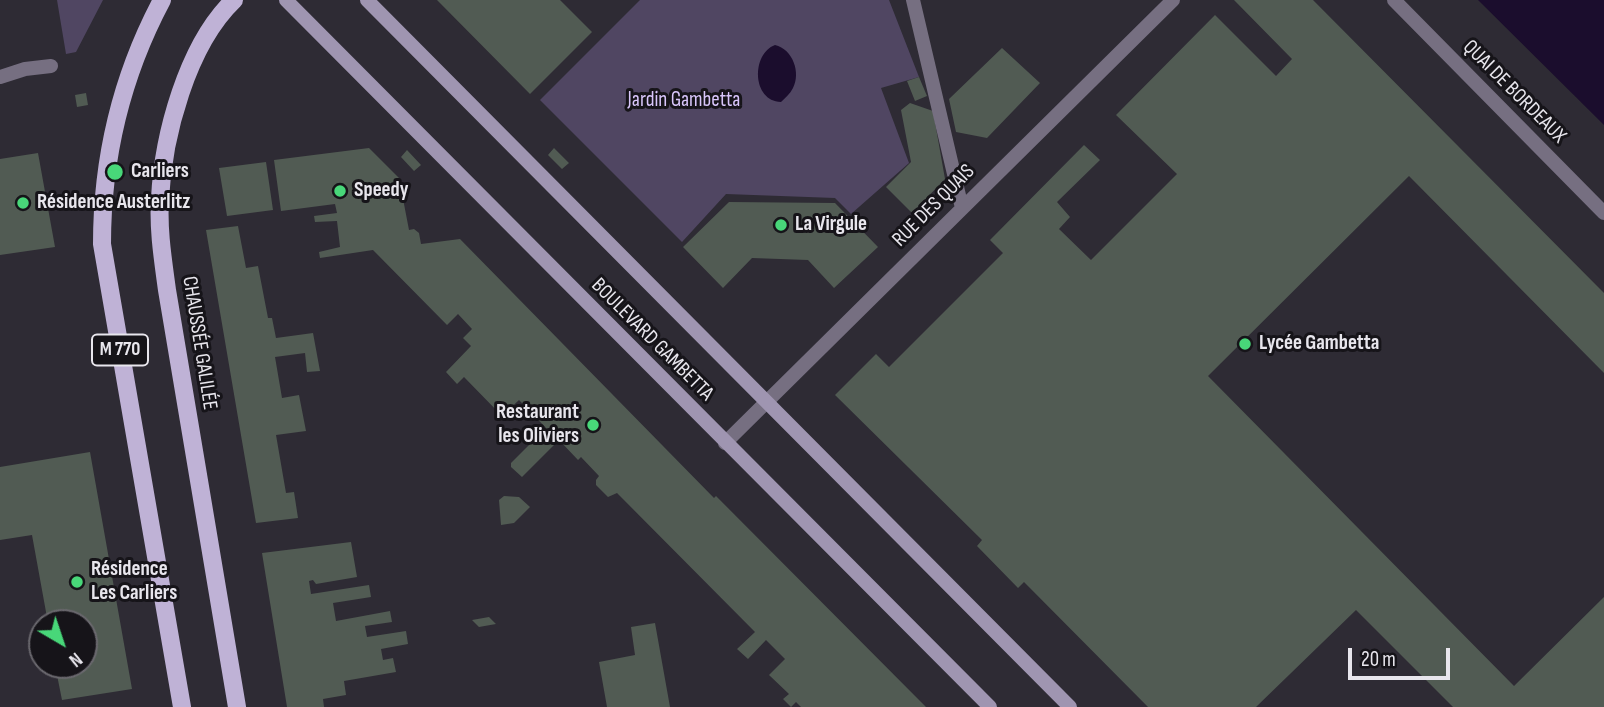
<!DOCTYPE html>
<meta charset="utf-8">
<style>
body{margin:0}
#map{position:relative;width:1604px;height:707px;overflow:hidden;background:#2e2b34;font-family:"Sofia Sans Condensed",sans-serif}
canvas{display:block}
.north{position:absolute;left:28px;top:609px;width:70px;height:70px;box-sizing:border-box;background:#161419;border:2px solid #6a686e;border-radius:50%;rotate:141deg;font-size:19px;font-weight:700;line-height:28px;text-align:center;color:#e8e6ed}
.north::after{content:'';display:block;margin:auto;width:24px;height:32px;background:#48d779;clip-path:polygon(50% 0,100% 100%,50% 72%,0 100%)}
.scale{position:absolute;left:1348px;top:648px;width:102px;height:32px;box-sizing:border-box;border:4px solid #e8e6ed;border-top:0;padding-left:9px;font-size:21px;line-height:24px;white-space:nowrap;color:#e8e6ed;-webkit-text-stroke:5px #161419;paint-order:stroke}
</style>
<div id="map">
<canvas width="1604" height="707"></canvas>
<div class="north">N</div>
<div class="scale">20 m</div>
</div>
<script>
const c = document.querySelector('canvas').getContext('2d');
c.lineJoin = 'round';
function fill(path, color) {
  c.fillStyle = color;
  c.fill(path, 'evenodd');
}
function stroke(path, color, width, dash) {
  c.strokeStyle = color;
  c.lineWidth = width;
  c.lineCap = dash ? 'butt' : 'round';
  c.setLineDash(dash || []);
  c.stroke(path);
}
function drawText(font, color, halo, rows, align = 'center') {
  c.font = font + ' "Sofia Sans Condensed",sans-serif';
  c.lineWidth = 6;
  c.setLineDash([]);
  c.textBaseline = 'middle';
  c.strokeStyle = halo;
  c.fillStyle = color;
  for (const [text, x, y, turn = 0] of rows) {
    c.save();
    c.translate(x, y);
    c.rotate((+turn || 0) * Math.PI / 180);
    c.textAlign = isNaN(turn) ? turn : align;
    if (halo) c.strokeText(text, 0, 0);
    c.fillText(text, 0, 0);
    c.restore();
  }
}
fill(new Path2D(`
 M57,0h46l-27,52 -10,2z
 M640,0h249l30,77 -38,11 28,75 -58,51 -16,-16 -109,-4 -44,48 -142,-142z`), '#504662');
fill(new Path2D(`
 M1478,0h126v125z
 M775,45c18,4 26,28 18,43 -3,6 -8,10 -12,14 -29,-1 -30,-48 -6,-57z`), '#1b0d2d');
fill(new Path2D(`
 M437,0h123l32,32 -62,62z
 M1234,0h79l291,293v80l-195,-197 -201,200 306,310 90,-89v110h-151l-97,-97 -100,97h-108l-124,-125 -6,6 -41,-42 5,-6 -147,-145 41,-41 13,13 114,-114 -13,-13 94,-95 16,15 -43,42 13,15 -11,12 32,31 86,-86 -61,-59 99,-100 61,61 16,-17z
 M1002,48l38,35 -53,55 -31,-6 -7,-33z
 M919,77l8,19 -12,5 -8,-20z
 M86,93l2,12 -11,2 -2,-12z
 M910,103l23,8 12,68 -33,34 -26,-26 25,-25 -10,-52z
 M369,148l30,30 10,52 5,-1 5,4 2,11 39,-5 254,259 2,-2 210,211h-125l-5,-5 -5,5 -8,-8 6,-5 -20,-19 16,-16 -19,-19 -18,19 -11,-10 18,-17 -138,-139 -9,4 -12,-12v-5l3,-4 -18,-19 -3,3 -19,-20 -37,37 -11,-10v-4l35,-35 -27,-28 -17,16 -38,-39 -7,7 -11,-12 25,-26 -8,-8 9,-9 -14,-15 -11,11 -74,-75 -53,8 -1,-6 21,-5 -3,-26 -22,1 -1,-6 23,-3 -2,-9 -54,7 -7,-51z
 M554,148l15,15 -7,6 -14,-14z
 M407,150l14,15 -7,6 -13,-14z
 M38,153l17,94 -55,8v-96z
 M266,162l7,48 -46,6 -8,-48z
 M729,202l106,1 43,44 -44,41 -26,-28 -56,-2 -29,30 -40,-41z
 M238,226l8,42 12,-2 10,52h4l4,20 37,-5 7,38 -13,1 -2,-19 -30,4 7,41 17,-3 7,36 -30,4 10,58 8,-1 4,26 -42,5 -50,-293z
 M90,452l42,237 -70,11 -7,-35h29v-42h-36l-16,-88 -32,5v-73z
 M504,496l15,1 11,10 -16,16 -13,2 -2,-25z
 M351,542l6,35 -41,7 -3,-4 -4,1 2,13 58,-9 2,12 -38,6 3,18 54,-10 2,11 -27,4 2,11 39,-6 2,13 -27,5 2,11 10,-2 3,14 -52,9 2,14 -23,4 1,8h-37l-25,-154z
 M489,617l7,7 -17,3 -7,-7z
 M655,623l15,84h-63l-8,-45 36,-7 -4,-28z`), '#515b53');
stroke(new Path2D(`
 M0,77l25,-8 26,-3`), '#766f81', 14);
stroke(new Path2D(`
 M913,0l49,208
 M1394,0l210,213
 M725,443l448,-443`), '#766f81', 14);
stroke(new Path2D(`
 M286,0l704,707
 M367,0l703,707`), '#9f95b1', 14);
stroke(new Path2D(`
 M162,0c-41,77 -60,158 -60,244l80,463
 M234,0c-47,45 -71,136 -74,199 -2,31 3,61 7,91l70,417`), '#bfb2d6', 18);
for (const [x, y, r, color] of [
 [115,172,9,"#48d779"],
 [340,191,7,"#48d779"],
 [23,203,7,"#48d779"],
 [781,225,7,"#48d779"],
 [1245,344,7,"#48d779"],
 [593,425,7,"#48d779"],
 [77,582,7,"#48d779"]
]) {
  const dot = new Path2D();
  dot.arc(x, y, r, 0, 2 * Math.PI);
  c.fillStyle = color;
  c.fill(dot);
  stroke(dot, '#161419', 2.5);
}
for (const [x, y, w] of [
 [120,350,56]
]) {
  const box = new Path2D();
  box.roundRect(x - w / 2, y - 15.5, w, 31, 5);
  c.fillStyle = '#161419';
  c.fill(box);
  stroke(box, '#e8e6ed', 2);
}
drawText('bold 19px', '#e8e6ed', null, [
 ["M 770",120,350]
]);
drawText('21px', '#e8e6ed', '#161419', [
 ["QUAI DE BORDEAUX",1514,92,45],
 ["RUE DES QUAIS",934,206,-45],
 ["BOULEVARD GAMBETTA",652,340,45],
 ["CHAUSSÉE GALILÉE",199,343,81]
]);
drawText('21px', '#d9c6fb', '#161419', [
 ["Jardin Gambetta",684,101]
]);
drawText('bold 21px', '#e8e6ed', '#161419', [
 ["Carliers",131,172],
 ["Speedy",354,191],
 ["Résidence Austerlitz",37,203],
 ["La Virgule",795,225],
 ["Lycée Gambetta",1259,344],
 ["Restaurant",579,413,"right"],
 ["les Oliviers",579,437,"right"],
 ["Résidence",91,570],
 ["Les Carliers",91,594]
], 'left');
</script>
